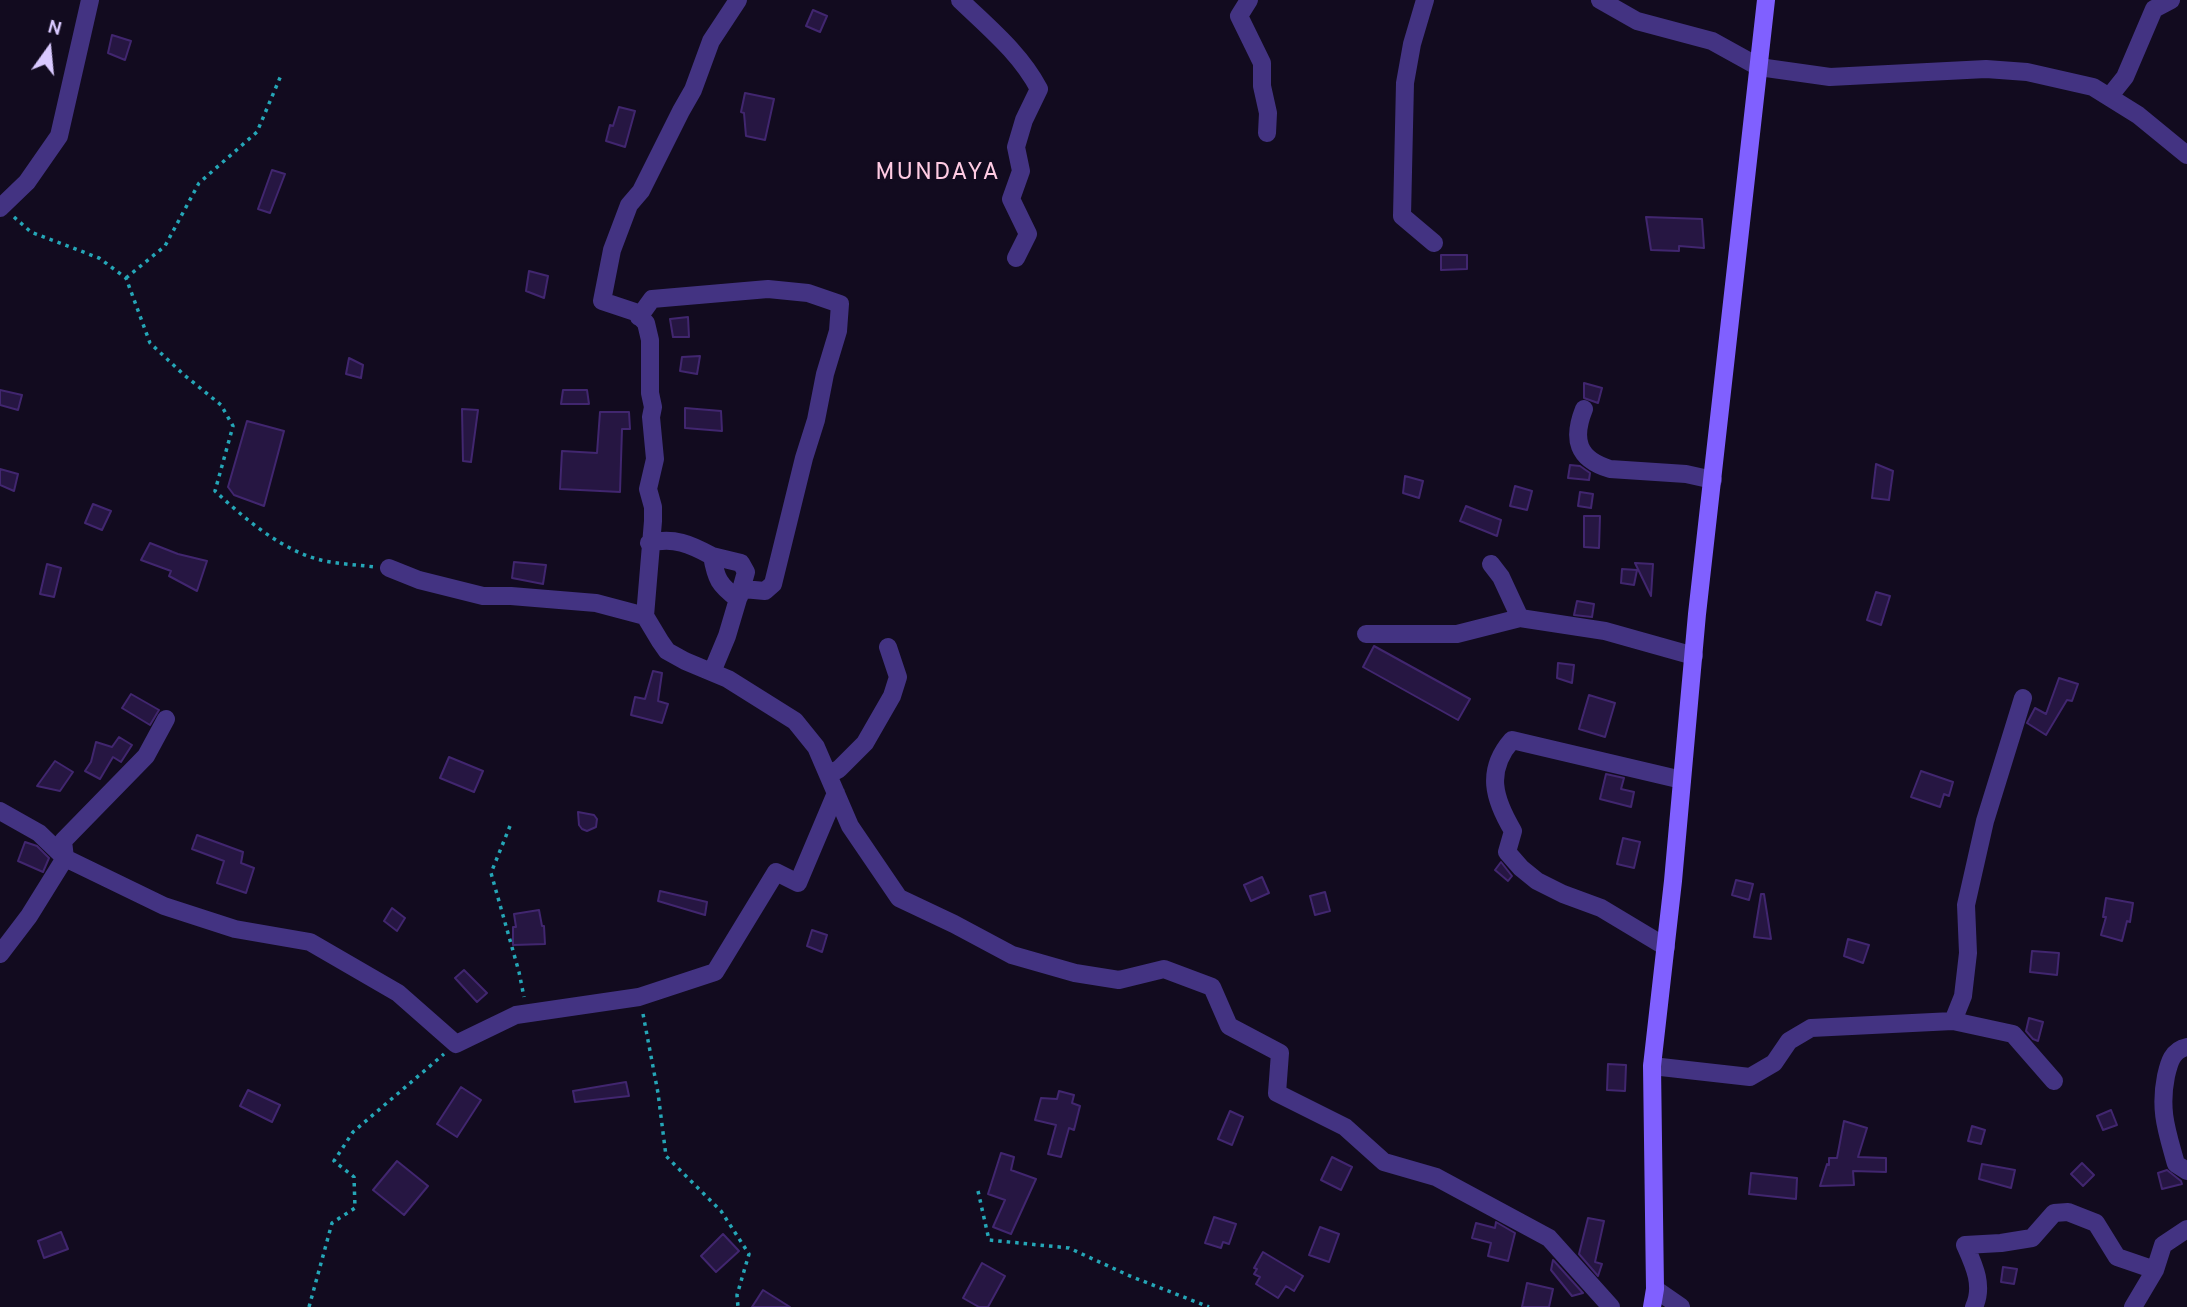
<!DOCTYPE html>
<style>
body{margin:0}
#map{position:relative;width:2187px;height:1307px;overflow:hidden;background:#120b1f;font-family:Overpass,sans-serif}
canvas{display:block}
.north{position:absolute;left:14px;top:14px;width:70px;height:70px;-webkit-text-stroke:5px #120b1f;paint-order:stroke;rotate:15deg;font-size:19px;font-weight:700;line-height:28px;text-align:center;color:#d9c9ff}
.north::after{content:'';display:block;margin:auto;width:24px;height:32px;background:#d9c9ff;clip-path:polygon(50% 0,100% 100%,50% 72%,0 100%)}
</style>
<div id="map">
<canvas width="2187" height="1307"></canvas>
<div class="north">N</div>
</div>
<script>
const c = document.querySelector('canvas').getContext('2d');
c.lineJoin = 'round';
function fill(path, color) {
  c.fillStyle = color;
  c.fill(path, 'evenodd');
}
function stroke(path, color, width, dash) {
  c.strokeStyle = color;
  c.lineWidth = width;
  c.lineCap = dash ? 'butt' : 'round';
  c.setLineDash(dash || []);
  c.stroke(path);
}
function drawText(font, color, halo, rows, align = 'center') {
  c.font = font + ' Overpass,sans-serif';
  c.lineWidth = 6;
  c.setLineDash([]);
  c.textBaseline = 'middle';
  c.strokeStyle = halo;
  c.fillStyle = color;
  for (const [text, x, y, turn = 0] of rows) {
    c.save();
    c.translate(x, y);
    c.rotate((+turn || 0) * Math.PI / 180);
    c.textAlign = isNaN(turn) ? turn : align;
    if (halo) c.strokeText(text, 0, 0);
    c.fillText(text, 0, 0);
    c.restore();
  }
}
const building = new Path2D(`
 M813,10l14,6 -7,16 -14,-6z
 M112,35l19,6 -6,19 -17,-7z
 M745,93l29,6 -9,41 -19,-4 -2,-23 -3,-1z
 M619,107l16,4 -10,36 -19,-6 4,-16 3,1z
 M272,170l13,4 -15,39 -12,-4z
 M1646,217l56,2 2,29 -25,-2v5l-28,-1z
 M1441,255h26v14l-26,1z
 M529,271l19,5 -4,22 -18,-7z
 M688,317l1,20h-16l-3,-18z
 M700,356l-3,18 -17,-3 2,-14z
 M349,358l14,7 -2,13 -15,-4z
 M1584,383l18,5 -4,15 -14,-5z
 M0,390l22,5 -4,15 -18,-5z
 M563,390h24l2,14h-28z
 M685,408l36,3 1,20 -37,-3z
 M462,409l16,1 -7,52 -8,-1z
 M600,412h29l1,17h-8l-2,63 -60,-3 2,-38 35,2z
 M247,421l37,10 -20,75 -30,-11 -6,-8z
 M1876,464l17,7 -4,29 -17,-2z
 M1570,465l10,1 10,7 -1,7 -21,-2z
 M0,469l18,5 -4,17 -14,-6z
 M1405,476l18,5 -4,17 -16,-5z
 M1515,486l17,5 -5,19 -17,-4z
 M1580,492l13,2 -2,14 -13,-2z
 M93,504l18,7 -9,19 -17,-7z
 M1466,506l35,14 -4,16 -37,-15z
 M1584,516h16l-1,32 -15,-1z
 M150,543l28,11 29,7 -10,30 -28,-15 2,-5 -30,-11z
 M514,562l32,3 -3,19 -31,-6z
 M1635,563l18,1 -2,32z
 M47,564l14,4 -7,29 -14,-3z
 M1622,569l15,1 -3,15 -13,-2z
 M1876,592l14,4 -9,29 -14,-5z
 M1577,601l17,3 -2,13 -18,-2z
 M1374,646l96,53 -12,21 -95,-53z
 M1558,663l16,2 -2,18 -15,-5z
 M653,671l9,2 -4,28 10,3 -6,19 -31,-8 4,-18 10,2z
 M2059,678l19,6 -6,17 -5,-1 -21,35 -19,-12 8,-15 11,6z
 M131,694l28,16 -9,15 -28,-17z
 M1589,695l26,8 -10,34 -26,-8z
 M119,737l13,8 -11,17 -8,-5 -13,22 -15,-8 6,-9 5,-20 16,5z
 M449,757l34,14 -9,21 -34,-14z
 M55,761l18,11 -13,19 -23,-5z
 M1921,771l32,11 -4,14 -5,-2 -4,13 -29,-10z
 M1606,774l18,4 -3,11 13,3 -3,15 -31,-8z
 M578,812l16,3 3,4 -1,8 -9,4 -5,-2 -3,-4z
 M197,835l46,17 -2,11 13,5 -8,25 -29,-10 7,-22 -32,-12z
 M1623,838l17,4 -6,26 -17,-4z
 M25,842l12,4 12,12 -6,14 -25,-11z
 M1501,862l11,14 -4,5 -13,-11z
 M1262,877l7,16 -18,8 -7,-16z
 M1736,880l17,4 -4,16 -17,-5z
 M660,891l47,11 -2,13 -47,-14z
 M1325,892l5,19 -15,4 -5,-19z
 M1761,894h3l7,45 -17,-2z
 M2106,898l27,5 -3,19 -3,-1 -5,20 -21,-6 5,-18h-3z
 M392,908l13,10 -8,13 -13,-10z
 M539,910l3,16h2l1,18 -32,1v-18h3l-2,-13z
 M812,930l15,5 -5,17 -15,-6z
 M1848,939l21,6 -6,18 -19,-7z
 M2032,951l27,2 -2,22 -27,-3z
 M464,970l23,23 -10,9 -22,-24z
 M2029,1018l14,4 -5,19 -5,-2 -7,-8z
 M1608,1064l18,1 -1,26 -18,-1z
 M626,1082l3,14 -54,6 -2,-11z
 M461,1087l20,13 -24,37 -20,-13z
 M248,1090l32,15 -8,17 -32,-16z
 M1059,1091l15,4 -2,8 8,3 -6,24 -5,-2 -8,29 -13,-3 8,-29 -21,-5 6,-22 16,1z
 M2111,1110l6,15 -14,5 -6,-14z
 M1230,1111l13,6 -11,28 -14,-6z
 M1844,1121l23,7 -9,29 28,1v14l-33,-1 1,14 -34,1 7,-22 2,1v-7h8z
 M1972,1126l13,4 -4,14 -13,-3z
 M1001,1153l13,4 -3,13 25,9 -25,55 -18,-7 12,-27 -17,-6z
 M1332,1157l20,10 -11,23 -20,-10z
 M397,1161l31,25 -24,29 -31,-25z
 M2082,1163l12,12 -11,11 -12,-12z
 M1982,1164l33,6 -4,18 -32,-9z
 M2167,1170l14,11 1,3 -20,5 -4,-16z
 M1751,1173l46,5 -1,21 -47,-5z
 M1214,1217l22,7 -7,20 -6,-2 -2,6 -16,-5z
 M1588,1218l16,3 -9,41 7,2 -4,12 -19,-22z
 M1496,1222l19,11 -7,28 -20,-5 3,-13 -19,-5 4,-15 19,5z
 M1320,1227l19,7 -10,28 -20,-7z
 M61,1232l7,17 -24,9 -6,-17z
 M723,1234l16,17 -23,21 -15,-16z
 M1263,1252l40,24 -9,15 -8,-5 -8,12 -22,-14 4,-7 -6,-3 3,-5 -3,-1z
 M1553,1260l1,1 29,32 -11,3 -21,-26z
 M982,1263l23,13 -17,31h-9l-16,-9z
 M2003,1267l14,2 -3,15 -13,-2z
 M1527,1283l26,6 -4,18h-27z
 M763,1290l27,17h-38z`);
fill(building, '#261642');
stroke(building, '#41266f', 2);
stroke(new Path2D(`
 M14,217l17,15 68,26 27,20 24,65 33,31 38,31 12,21 -18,65c30,28 68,61 110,70 16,3 33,4 50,6
 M126,278l39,-32 34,-63 58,-51 25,-59
 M510,826l-19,47 28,99 5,25
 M643,1014l15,79 8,63 55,55 28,43 -12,41 1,12
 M978,1191l11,49 80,8 61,28 79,31
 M309,1307l23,-84 23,-15 -1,-31 -20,-16 19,-29 91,-78`), '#25a6b7', 3.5, [3.5, 5]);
stroke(new Path2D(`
 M738,0l-27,41 -18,49 -12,21 -40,80 -12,14 -17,45 -10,51 33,11 11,11 4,17v53l3,14 -2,10 4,42 -7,30 5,18v14l-8,95 15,25 7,10 18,10 43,18 67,42 21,26 34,79 49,72 55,26 58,31 63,18 44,7 45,-11 48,18 17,39 51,27 -3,40 68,34 39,35 52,15 113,61 62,69
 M960,0c29,28 60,53 79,89l-15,31 -8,27 5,24 -10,28 17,35 -12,24
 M1249,0l-10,16 23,47v23l6,27 -1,20
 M1425,0l-13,44 -7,39 -3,133 32,27
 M1600,0l37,21 75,20 47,26 71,10 156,-8 41,3 66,15 45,28 49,40
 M2109,97l16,-20 29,-68 17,-9
 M0,208l27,-26 32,-46 31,-136
 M639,317l13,-18 116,-10 40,4 32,11 -2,27 -13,43 -9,46 -12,38 -31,126 -8,7 -22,-2
 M1584,409c-12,30 -7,50 26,60l76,5 27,6
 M649,543c25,-6 41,1 63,13 4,23 7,29 26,43l-11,37 -15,36
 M712,556l29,7 5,9 -7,25
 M1491,564l10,13 19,41
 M389,568l30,12 64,16h28l85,7 49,13
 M1366,634h91l63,-16 85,13 89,25
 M828,775l11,-6 26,-26 27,-47 6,-19 -10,-30
 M0,811l39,22 26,25 99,48 71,23 75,13 88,51 58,51 60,-29 123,-18 76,-25 61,-100 22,11 38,-90
 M1666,947l-65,-39 -38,-14 -26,-13 -16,-13 -14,-16 6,-21c-19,-32 -28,-60 -1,-91l170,40
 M0,954l29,-38 36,-58 -2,-17 83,-85 20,-37
 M1953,1021l10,-25 5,-43 -2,-48 19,-84 38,-123
 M2187,1047c-15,3 -18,16 -21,29 -7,35 1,55 10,88l11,7
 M1652,1066l98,11 24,-14 15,-22 22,-13 142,-7 60,13 41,47
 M1655,1289l26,18
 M1974,1307c10,-21 0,-42 -9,-62l36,-2 31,-5 22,-25 14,-1 28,11 21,34 38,13
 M2133,1307l22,-37 8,-25 24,-16`), '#433382', 18);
stroke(new Path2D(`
 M1652,1307l3,-18 -3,-223 21,-185 24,-267 69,-614`), '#8060ff', 18);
c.letterSpacing = '2px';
drawText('24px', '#ffcbe3', '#120b1f', [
 ["MUNDAYA",938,174]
]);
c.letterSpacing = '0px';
</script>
